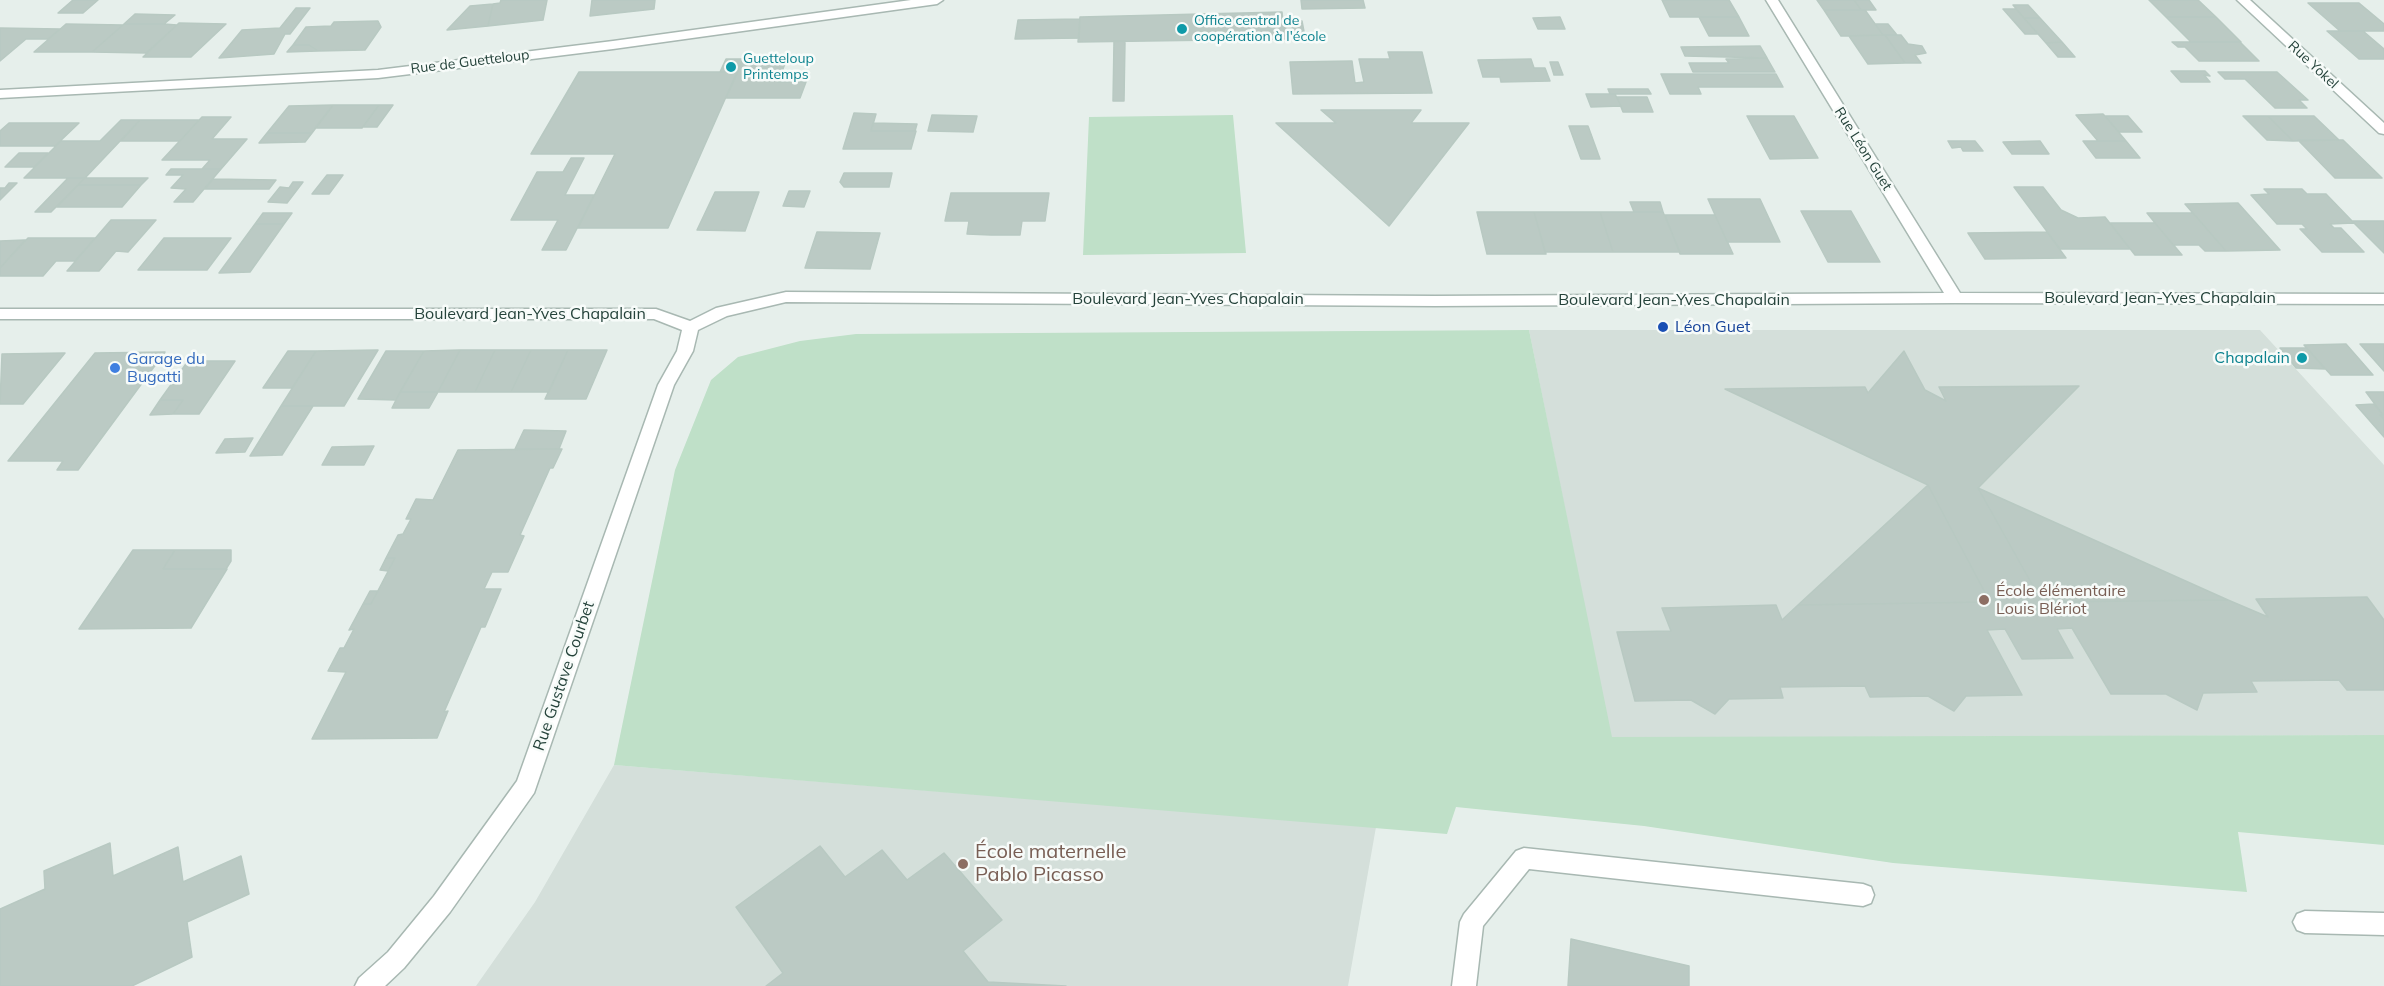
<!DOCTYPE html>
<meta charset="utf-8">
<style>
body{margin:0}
canvas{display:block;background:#e6efeb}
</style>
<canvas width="2384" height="986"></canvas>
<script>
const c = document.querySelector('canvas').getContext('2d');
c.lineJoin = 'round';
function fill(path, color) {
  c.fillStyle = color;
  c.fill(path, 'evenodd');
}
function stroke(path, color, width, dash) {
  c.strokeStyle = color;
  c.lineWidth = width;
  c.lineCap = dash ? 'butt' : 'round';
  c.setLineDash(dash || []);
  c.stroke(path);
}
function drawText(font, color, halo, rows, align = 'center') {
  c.font = font + ' Mulish,sans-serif';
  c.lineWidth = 5;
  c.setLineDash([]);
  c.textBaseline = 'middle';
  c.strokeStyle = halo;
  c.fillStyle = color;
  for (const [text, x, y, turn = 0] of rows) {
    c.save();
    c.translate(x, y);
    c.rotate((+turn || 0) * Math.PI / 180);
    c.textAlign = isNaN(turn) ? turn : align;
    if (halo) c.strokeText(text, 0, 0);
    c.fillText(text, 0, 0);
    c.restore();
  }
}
fill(new Path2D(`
 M1529,330h731l124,135v270l-773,3z
 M614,765l762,62 -28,159h-872l59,-84z`), '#d4dfda');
fill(new Path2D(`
 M1233,115l13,138 -163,2 6,-138z
 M1529,330l83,407 772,-2v110l-146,-13 9,60 -354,-29 -249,-37 -188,-19 -9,27 -833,-69 61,-295 36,-90 27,-23 62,-16 56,-7z`), '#bfe0c8');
const building = new Path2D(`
 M73,0h25l-15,13h-25z
 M501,0h46l-4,20 -55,6 5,-22 7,-1z
 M592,0h63l-1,9 -64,7z
 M1301,0h62l2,8 -63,1z
 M1662,0h67l10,17h-69z
 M1817,0h37l7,10h-37z
 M1854,0h15l7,10h-15z
 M2149,0h49l18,17h-50z
 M2308,3h51l25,21v7h-44z
 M493,4l-5,22 -41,4 23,-24z
 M2013,5h15l12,13h-16z
 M296,8h14l-20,26h-5l-11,20 -55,4 23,-28 38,-2z
 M2003,9h13l22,25h-13z
 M1824,10h41l18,25 -42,1z
 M1282,12l3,27 -207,3 2,-25z
 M135,14l40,1 -11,9h-40z
 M1560,17l5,12h-27l-5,-11z
 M1699,17h40l10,19h-40z
 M2166,17h50l25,25h-50z
 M2024,18h16l22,24 -16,1z
 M1080,19l-1,19 -64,1 3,-19z
 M378,21l3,6 -16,23 -47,1 -9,-6h-16l13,-18 25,-1 3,-4z
 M1283,21h19l3,16h-20z
 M179,23l47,1 -35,33h-48z
 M66,24l57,1 -31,27h-58z
 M124,24h40l13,1 -31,28 -54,-1z
 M1875,24h13l9,11h-14z
 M0,28l60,1 -12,10h-22l-26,22z
 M2327,31h36l21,18v10h-25z
 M1883,35h2l20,28 -37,1 -19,-28z
 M1885,35h16l7,9 14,2 4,7 -11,2 6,8h-16z
 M1114,41h11l-1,60h-11z
 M2062,42l13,15h-17l-12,-14z
 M2172,42h68l19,19h-60l-14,-14h-7z
 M293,45h16l9,6 -31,1z
 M1760,46l7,12 -82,-2 -4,-9z
 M1388,52h34l10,41 -139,1 -3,-32 62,-1 3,22 9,-1 -5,-23h31z
 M1767,58l8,14h-82l-4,-9h40l-3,-4z
 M726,59h17l-6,13h-17z
 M1531,59l3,9h11l5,13 -49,1 -1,-5h-17l-5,-17z
 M743,61h43l-8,21h28l-6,16h-74z
 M1550,62h8l5,13h-9z
 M2171,71h34l5,5 -6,-1 6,7h-29z
 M579,72h158l-69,156h-90l37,-74h-84z
 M2218,72h59l31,28h-9l8,8h-32l-30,-29h-20z
 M1661,74h115l7,13h-85l3,7h-31z
 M1608,89h40l3,5h-41z
 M1586,94h29l6,12 -30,1z
 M1617,97h30l6,15h-30z
 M333,105h46l-17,23h-47z
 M333,105l-21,28h-45l22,-27z
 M379,105h14l-16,22h-14z
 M1321,110h100l-10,13h58l-80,103 -113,-103h60z
 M854,113l22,1 -5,17h45l-5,18h-68z
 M2103,114l2,2 21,25h-28l-22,-26z
 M932,115l45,1 -4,16 -45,-1z
 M1747,116h47l24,42 -48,1z
 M2105,116h23l14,16h-23z
 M2243,116h25l25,25 -26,-1z
 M2268,116h46l25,24 -46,1z
 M202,117h29l-19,22h35l-26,30h-19l8,-9h-48z
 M121,120h19l-55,58h-61l37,-37h39z
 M140,120h59l-19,21h-59z
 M9,123h70l-24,23h-55v-15z
 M873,123l44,1 -2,7h-44z
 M1569,126h19l12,33h-19z
 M267,133h45l-7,9 -46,1z
 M2298,140h45l39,38h-47z
 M1948,141h27l8,10h-20l-2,-4 -9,1z
 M2040,141l9,13h-37l-9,-12z
 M2083,141h43l14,17h-44z
 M19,153h29l-14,14h-29z
 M571,158h13l-19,37h29l-28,55h-24l16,-30h-47l26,-48h26z
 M171,169h50l-28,33h-19l12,-13 -15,-1 12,-13h-17z
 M844,173h48l-3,14h-45l-4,-5z
 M327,175h16l-14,19h-17z
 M68,178h17l-34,34h-16z
 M85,178h63l-7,7h-63z
 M213,179l63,1 -7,9h-64z
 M293,182h10l-16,21 -19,-1 12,-15 9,1z
 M9,183h8l-17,17v-12h5z
 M78,185h63l-19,22h-65z
 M2014,187h29l18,23 17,8 27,-1 25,32h-70z
 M2264,189h38l5,5h19l28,29 -24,1 4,4h7l23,24h-42l-22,-23h7l-5,-5h-25l-26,-29 18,-1z
 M789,191h21l-6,16 -21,-1z
 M715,192h44l-14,39 -48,-1z
 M951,193h98l-4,28h-23l-2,14h-29l-24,-1 2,-13h-24z
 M1708,199h52l20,43h-53z
 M1630,202h30l3,10h-29z
 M2238,203l42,47 -54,1 -41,-47z
 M1801,211h50l29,51h-52z
 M1477,212h57l12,42h-59z
 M1534,212h66l13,40h-68z
 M1600,212h63l17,40h-67z
 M263,213h29l-8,11h-29z
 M2147,213h46l33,38h-21l-6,-6h-26z
 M1665,215h50l18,39h-53z
 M111,220h45l-28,32 -12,-1 -17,20h-32z
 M2352,221h32v32z
 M2110,223h45l27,32h-47z
 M255,224h29l-34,48 -31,1z
 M817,232l63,1 -10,36 -65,-1z
 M2047,232l19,26 -81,1 -17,-26z
 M28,238h67l-20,23h-19l-13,15h-43v-8z
 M164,238h67l-24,32h-69z
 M25,240l-25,28v-27z
 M2346,344l27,31h-42l-27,-30z
 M2360,344h24v27z
 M2280,348h27l18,21 -29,-1z
 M378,350l-34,56h-63l35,-55z
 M460,350l-22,42h-38l24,-41z
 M460,350h35l-20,42h-37z
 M495,350h36l-20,42h-36z
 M531,350h37l-19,42h-38z
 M568,350h39l-21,49h-41z
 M288,351h28l-24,37h-29z
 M386,351h38l-28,49 -38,-1z
 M1904,351l21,39 21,11 -7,-14 140,-1 -101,102 64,114 186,-2 40,17 -12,-18 111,-2 17,23v70h-37l-8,-10 -88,1 6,11 -54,1 -6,17 -31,-16h-55l-39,-66 -15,1 16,29 -51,1 -17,-30 -18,1 35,65 -56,1 -12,15 -26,-15 -58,1 -5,-11 -85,1 3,11 -54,1 -14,15 -24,-14 -56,1 -18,-69 54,-1 -9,-23 114,-3 6,15 16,-15 192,-3 -62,-117 -203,-96 140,-2 3,6z
 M165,352l-87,118h-21l6,-9h-55l87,-108z
 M65,353l-42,51h-23l2,-50z
 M188,361h47l-36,53h-26l10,-14h-23z
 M400,392h38l-9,16h-37z
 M2366,392h18v27l-4,-4h3z
 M160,400h23l-10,14 -23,1z
 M2374,404l9,11h-3l4,4v18l-28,-32z
 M281,406h32l-31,49 -32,1z
 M524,430l42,1 -7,18h-44z
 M253,438l-8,14 -29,1 9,-14z
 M374,446l-10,19h-42l10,-18z
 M562,449l-9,19h-3l-30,67 4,1 -16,36h-16l-8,17h17l-16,38h-4l-37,85 4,-1 -11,27 -125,1 34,-67 -18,-1 12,-23h4l10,-19 -5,1 14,-26h8l24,-46h-9l12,-23 5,-1 8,-15h-5l10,-20 17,1 25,-50z
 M1928,485l62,117 -192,3z
 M1978,488l250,112 -186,2z
 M133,550h42l-12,19h64l-36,59 -112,1z
 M175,550h56v11l-5,8h-63z
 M386,558h9l-7,13 -8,-1z
 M370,591h8l-7,13h-8z
 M110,843l3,33 65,-29 5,35 58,-26 8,38 -62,28 5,35 -60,29h-132v-77l45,-20 -1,-18z
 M820,846l25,31 37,-27 25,30 37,-27 58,67 -39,31 25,31 78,4h-300l17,-13 -47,-66z
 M1571,939l118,27v20h-121z`);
fill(building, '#bbcac4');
stroke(building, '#b8c9c2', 1.5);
const service = new Path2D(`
 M1524,848l339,36 8,3 3,8 -3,8 -8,3 -334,-37 -46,57 -7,60h-24l8,-64 4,-8 52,-63z`);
const minor = new Path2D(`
 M911,0h32l-6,4 -324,45 -235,29 -378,20v-8l378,-20 235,-29z
 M1766,0h12l182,293 424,1v10l-429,-1 -520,3 -649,-4 -59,14 -29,14 -5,21 -19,34 -140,408 -84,119 -46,56 -19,18h-30l4,-8 29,-26 46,-56 83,-115 141,-396 19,-34 5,-21 -28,-11h-654v-10h656l34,12 26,-13 70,-16 649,4 509,-3z
 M2237,0h13l134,123v11l-5,-1z
 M2305,911l79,2v22l-79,-2 -8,-3 -4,-8 4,-8z`);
stroke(service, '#a8b8b2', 3);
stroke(minor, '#a8b8b2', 3);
fill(service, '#fff');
fill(minor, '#fff');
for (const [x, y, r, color] of [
 [1182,29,6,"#0f9aa8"],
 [731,67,6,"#0f9aa8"],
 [1663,327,6,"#1a4fb4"],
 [2302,358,6,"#0f9aa8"],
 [115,368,6,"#3f7fe0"],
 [1984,600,6,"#8d6e63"],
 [963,864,6,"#8d6e63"]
]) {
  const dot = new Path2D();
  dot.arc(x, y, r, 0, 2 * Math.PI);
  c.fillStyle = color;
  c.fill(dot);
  stroke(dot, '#f7fbf9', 2);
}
drawText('14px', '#0d838f', '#f7fbf9', [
 ["Office central de",1194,21],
 ["coopération à l'école",1194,37],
 ["Guetteloup",743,59],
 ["Printemps",743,75]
], 'left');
drawText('14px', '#24423a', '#f7fbf9', [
 ["Rue de Guetteloup",470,62,-7],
 ["Rue Yokel",2313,65,43],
 ["Rue Léon Guet",1863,149,58]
]);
drawText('16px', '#24423a', '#f7fbf9', [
 ["Boulevard Jean-Yves Chapalain",2160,298],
 ["Boulevard Jean-Yves Chapalain",1188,299],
 ["Boulevard Jean-Yves Chapalain",1674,300],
 ["Boulevard Jean-Yves Chapalain",530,314],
 ["Rue Gustave Courbet",564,676,-71]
]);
drawText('16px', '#164399', '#f7fbf9', [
 ["Léon Guet",1675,327]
], 'left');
drawText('16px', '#0d838f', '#f7fbf9', [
 ["Chapalain",2290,358]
], 'right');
drawText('16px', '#366cbe', '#f7fbf9', [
 ["Garage du",127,359],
 ["Bugatti",127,377]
], 'left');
drawText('16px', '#785e54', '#f7fbf9', [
 ["École élémentaire",1996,591],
 ["Louis Blériot",1996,609]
], 'left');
drawText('20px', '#785e54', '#f7fbf9', [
 ["École maternelle",975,852],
 ["Pablo Picasso",975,875]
], 'left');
</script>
